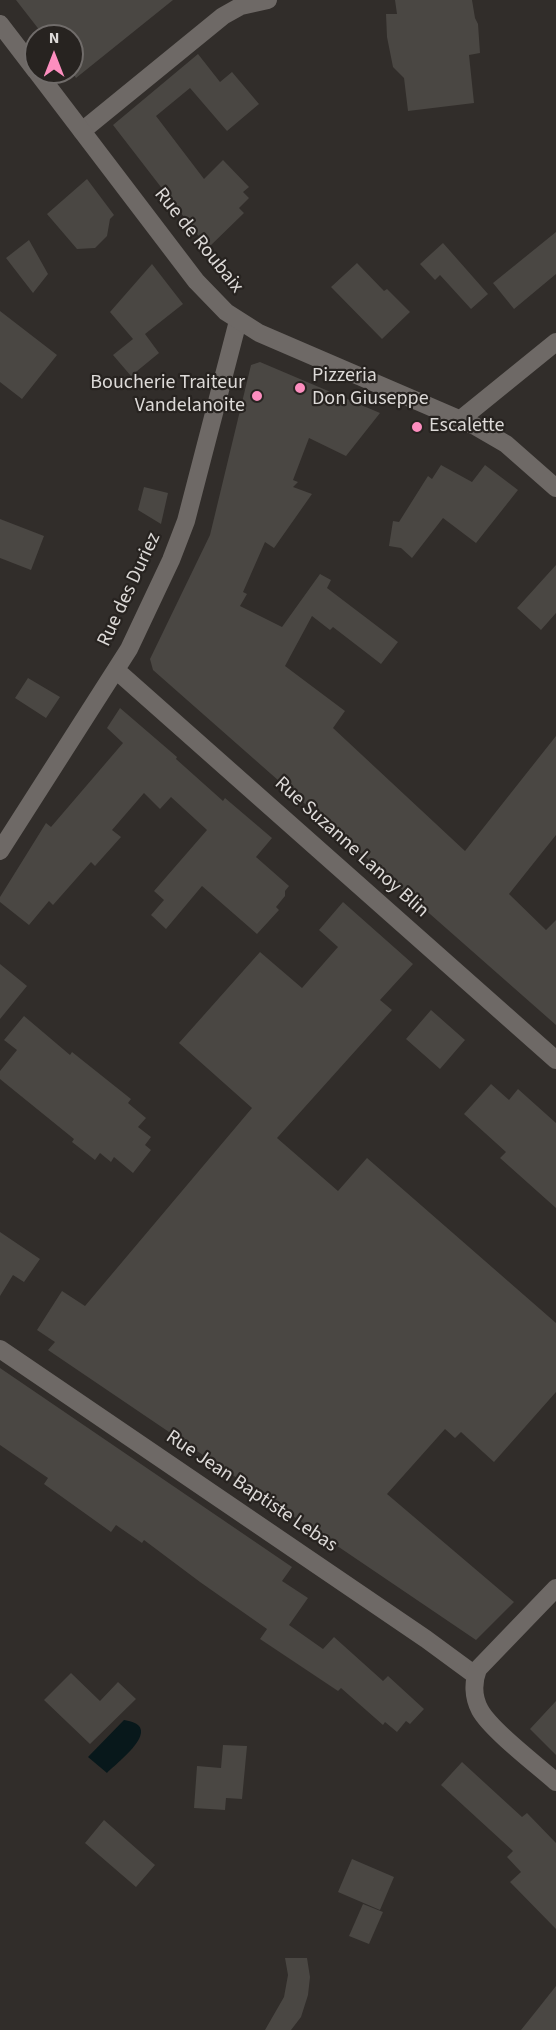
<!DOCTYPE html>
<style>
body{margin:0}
#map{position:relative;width:556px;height:2030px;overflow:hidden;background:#312d2a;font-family:"Source Sans 3",sans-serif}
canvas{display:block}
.north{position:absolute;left:24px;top:24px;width:60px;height:60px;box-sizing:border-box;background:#272320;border:2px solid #706c6a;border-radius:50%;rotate:0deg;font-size:16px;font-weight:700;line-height:24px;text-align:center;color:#dddad8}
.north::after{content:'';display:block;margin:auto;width:21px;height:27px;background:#fd8ebf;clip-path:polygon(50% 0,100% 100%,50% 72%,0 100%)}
</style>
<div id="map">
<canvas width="556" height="2030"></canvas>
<div class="north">N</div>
</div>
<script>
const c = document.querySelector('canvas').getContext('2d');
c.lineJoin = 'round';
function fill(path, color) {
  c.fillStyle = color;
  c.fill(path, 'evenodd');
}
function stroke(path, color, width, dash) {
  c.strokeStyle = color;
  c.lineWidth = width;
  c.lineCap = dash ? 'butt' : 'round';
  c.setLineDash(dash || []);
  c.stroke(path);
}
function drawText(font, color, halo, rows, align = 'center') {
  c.font = font + ' "Source Sans 3",sans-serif';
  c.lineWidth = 4.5;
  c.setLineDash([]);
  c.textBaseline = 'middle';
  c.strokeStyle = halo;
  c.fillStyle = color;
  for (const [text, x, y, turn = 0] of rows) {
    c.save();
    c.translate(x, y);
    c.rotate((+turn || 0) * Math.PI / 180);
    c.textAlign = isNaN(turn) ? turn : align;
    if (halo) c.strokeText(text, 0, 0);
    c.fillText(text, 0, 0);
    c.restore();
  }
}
fill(new Path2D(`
 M124,1720c42,6 -5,41 -17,53l-19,-16z`), '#08181b');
fill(new Path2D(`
 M16,0h157l-97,78 -4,-6v-36h-28z
 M395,0h77l3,18 3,6 2,29 -11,2 5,48 -66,8 -4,-33 -11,-11 -6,-30 -1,-23h11z
 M198,54l22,28 12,-10 27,32 -32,27 -37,-43 -34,28 48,63 19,-19 26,27 -6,5 6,6 -10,10 5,5 -36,35 -95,-123z
 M87,179l27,36 -4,4 -3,17 -12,12 -18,1 -30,-35z
 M556,232v42l-42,35 -21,-26z
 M29,240l19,34 -15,19 -27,-35z
 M443,243l45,51 -17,15 -31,-34 -5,5 -15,-16z
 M357,263l27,28 3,-2 23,23 -28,27 -51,-52z
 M152,264l31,40 -38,30 14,19 -28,23 -18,-21 20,-16 -23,-27z
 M0,311l57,44 -35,44 -22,-17z
 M260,362l120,51 -34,43 -37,-18 -16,42 5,2 -5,5 19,7 -38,54 -9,-6 -22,50 4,2 -7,12 42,21 38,-53 11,6 -4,8 71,54 -17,22 -48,-37 -3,3 -18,-14 -27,50 60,45 -12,17 132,123 91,-115v99l-47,59 37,36 10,-10v105l-403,-355 -3,-11 60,-124 41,-170z
 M441,465l31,17 13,-17 33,25 -42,53 -33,-25 -31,40 -11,-10 -12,-2 4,-25 6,1 29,-46 4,3z
 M144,487l24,6 -7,31 -23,-14z
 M0,519l44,17 -13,34 -31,-12z
 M556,565v48l-15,17 -24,-22z
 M28,678l32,19 -14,21 -31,-20z
 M120,708l57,49 -1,2 47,42 2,-3 47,40 -16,19 33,29 -4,5v5l-9,11 3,3 -22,24 -55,-48 -36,43 -15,-14 13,-15 -10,-9 53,-61 -36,-33 -11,12 -16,-16 -32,37 9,7 -26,29 -4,-4 -38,43 -4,-4 -20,24 -29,-23v-5l46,-74 5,4 72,-84 -16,-15z
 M343,902l70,62 -33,36 12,10 -115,128 61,53 29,-33 189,165v69l-62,70 -33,-30 -6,6 -10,-9 -58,65 127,108 -38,38 -428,-290 7,-8 -18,-12 25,-39 23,15 167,-198 -73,-65 81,-91 42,36 36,-41 -19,-17z
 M0,964l27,22 -27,33z
 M431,1010l34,30 -25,29 -34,-30z
 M24,1016l46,39 2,-3 59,47 -3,4 18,15 -8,9 13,10 -6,8 6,5 -18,23 -19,-16 -3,5 -11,-9 -5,7 -23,-18 2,-3 -74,-60v-8l17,-21 -13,-10z
 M491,1084l18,16 9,-11 38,34v85l-56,-50 6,-6 -42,-38z
 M0,1232l40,27 -16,23 -11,-7 -13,21z
 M0,1368l292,199 -10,14 26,17 -19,27 34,24 11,-12 49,44 5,-5 36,33 -14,15 -4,-3 -9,11 -12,-10 -2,3 -42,-37 -3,3 -78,-52 7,-10 -67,-47 -56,-42 -2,3 -26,-18 -5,7 -67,-48 4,-6 -48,-33z
 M71,1673l29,28 18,-19 18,17 -46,45 -46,-44z
 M556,1701v54l-26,-26z
 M223,1745l24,1 -5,53 -16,-1 -1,12 -31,-2 3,-42 24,2z
 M462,1762l60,55 5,-4 29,30v86l-46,-47 11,-10 -14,-15 6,-6 -72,-66z
 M104,1820l51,45 -19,22 -51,-44z
 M352,1859l42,18 -14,33 -42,-18z
 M363,1904l20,8 -14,32 -20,-8z
 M285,1958h22l3,19 -2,18 -7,22 -10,13h-26l19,-33 4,-22z
 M556,1986v44h-35l16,-20z`), '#4a4743');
stroke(new Path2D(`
 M82,131l141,-115 18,-10 27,-6
 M461,419l95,-77
 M116,670l440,390
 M0,851l129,-202 42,-89 15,-39 52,-200
 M0,1349l426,290 49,36`), '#6e6966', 18);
stroke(new Path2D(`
 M556,1588l-78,81c-5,13 -5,28 2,41 11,20 57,55 76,72`), '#6e6966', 18);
stroke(new Path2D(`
 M0,24l36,47
 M37,72l159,209 30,31 33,21 216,93 31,18 50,44`), '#6e6966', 18);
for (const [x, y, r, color] of [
 [300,388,6,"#fd8ebf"],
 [257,396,6,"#fd8ebf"],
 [417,427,6,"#fd8ebf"]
]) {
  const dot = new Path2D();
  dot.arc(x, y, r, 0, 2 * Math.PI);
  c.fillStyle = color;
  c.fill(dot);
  stroke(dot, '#272320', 2);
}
drawText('20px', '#dddad8', '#272320', [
 ["Rue de Roubaix",198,241,51],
 ["Rue des Duriez",130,590,-65],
 ["Rue Suzanne Lanoy Blin",351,848,42],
 ["Rue Jean Baptiste Lebas",251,1492,34]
]);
drawText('20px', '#dddad8', '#272320', [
 ["Pizzeria",312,377],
 ["Don Giuseppe",312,400],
 ["Boucherie Traiteur",245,384,"right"],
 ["Vandelanoite",245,407,"right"],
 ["Escalette",429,427]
], 'left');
</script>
